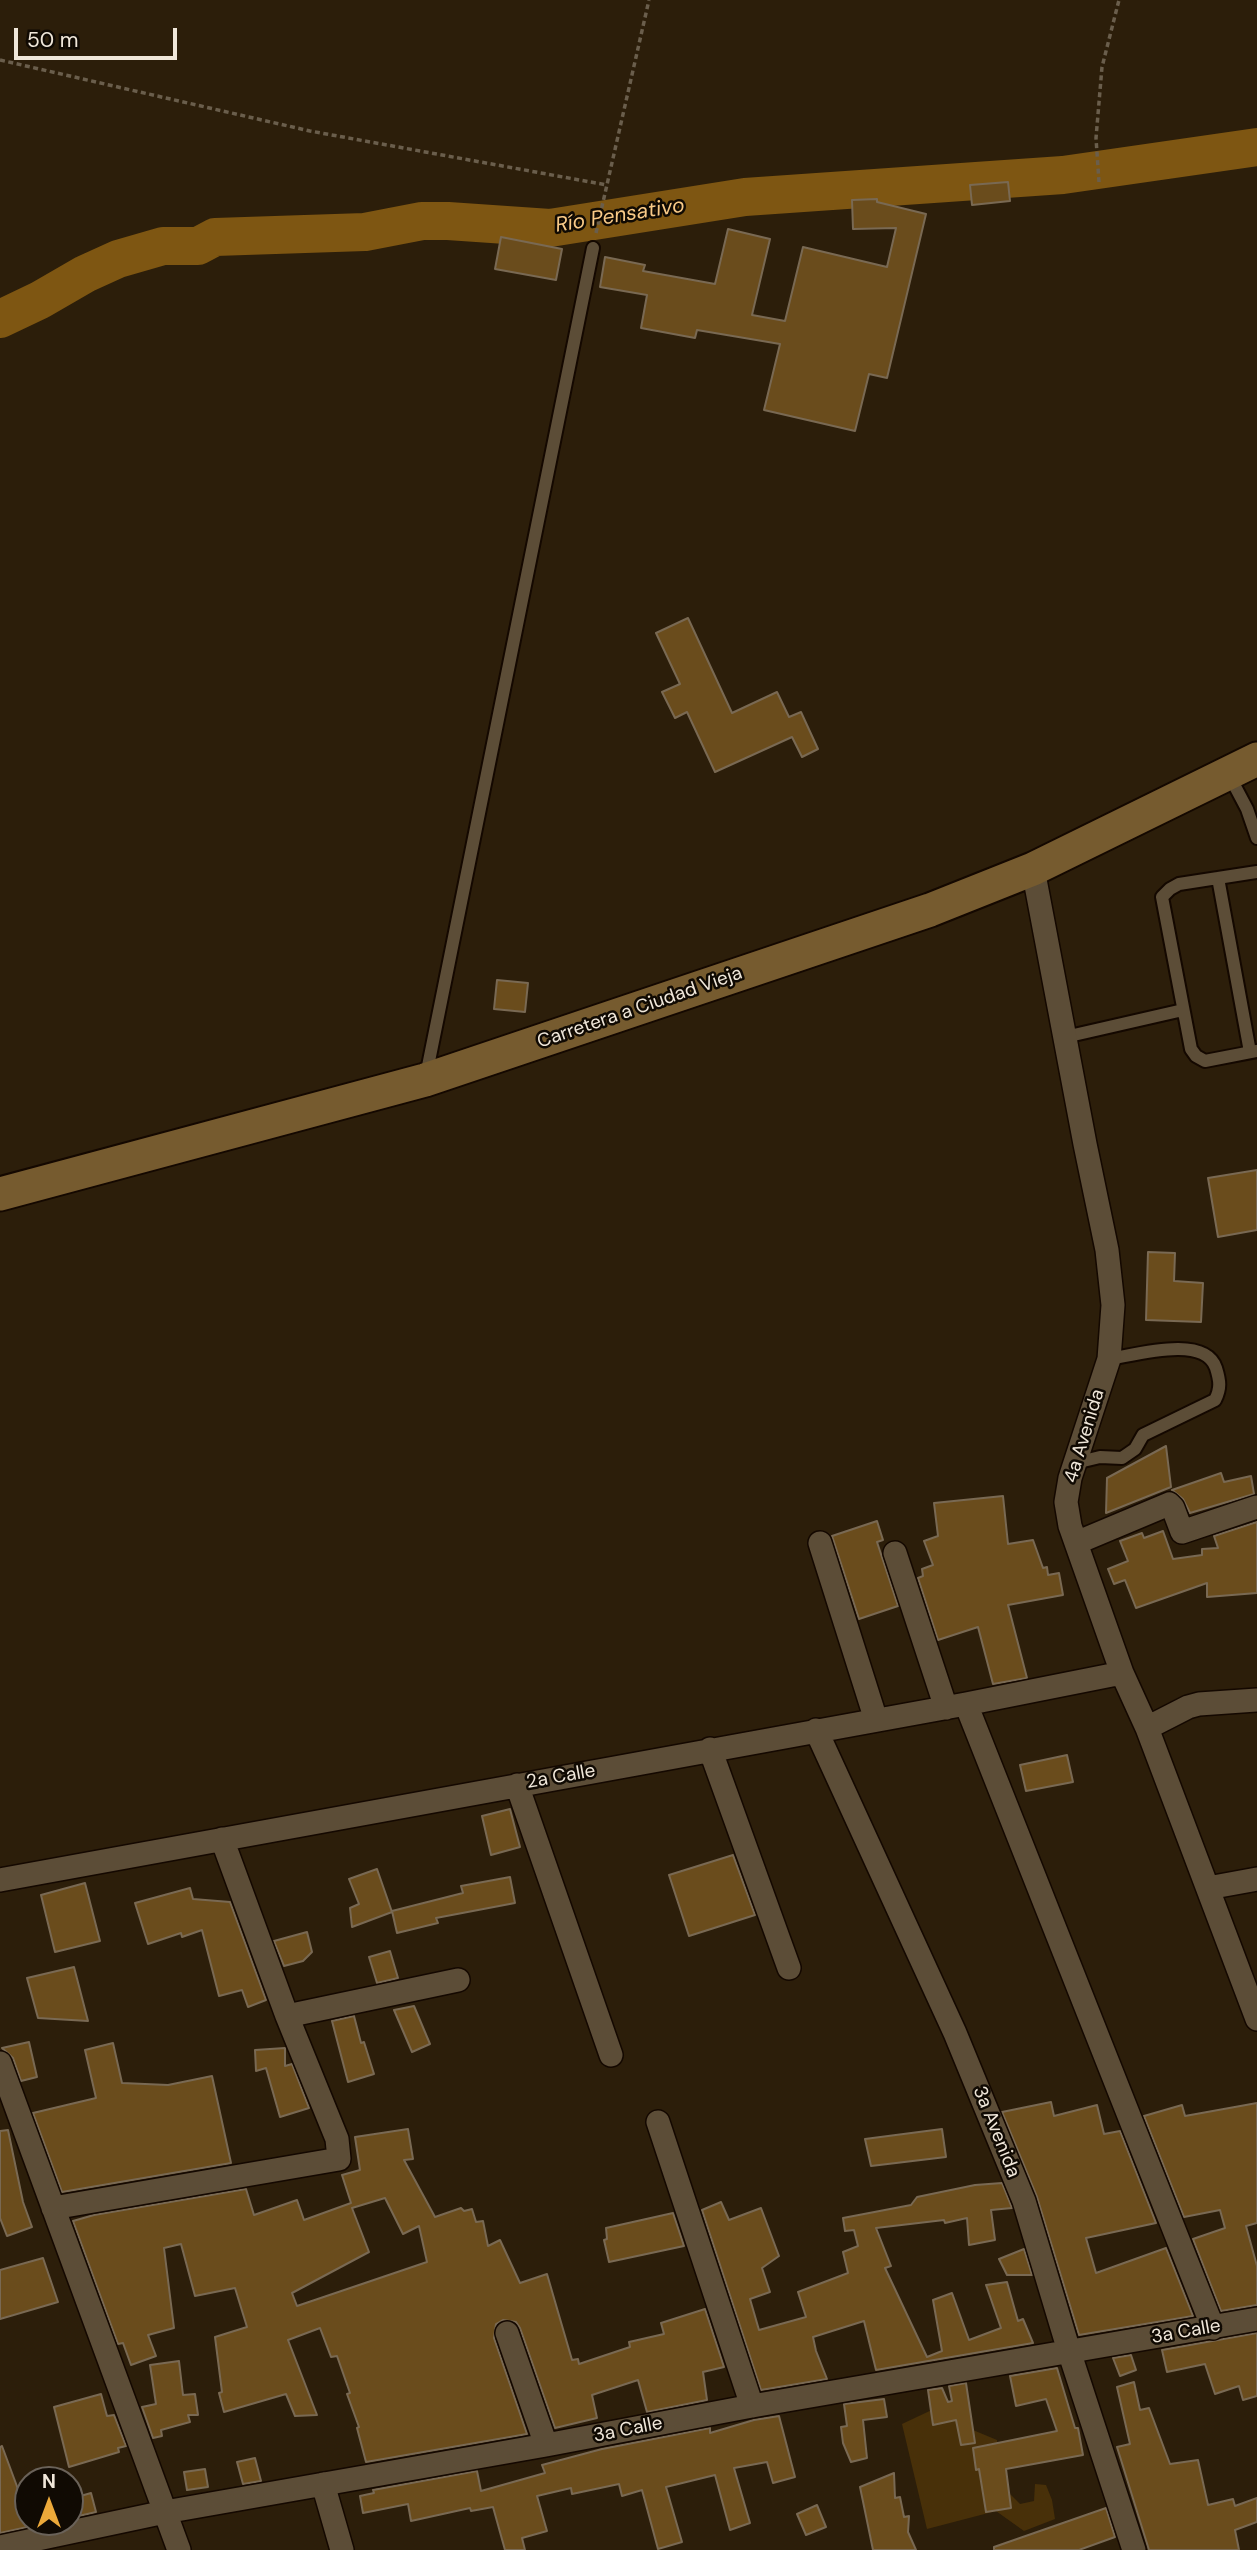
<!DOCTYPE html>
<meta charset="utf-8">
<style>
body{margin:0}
#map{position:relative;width:1257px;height:2550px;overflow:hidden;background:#2c1e0a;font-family:"DM Sans",sans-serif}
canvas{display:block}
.north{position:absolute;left:14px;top:2466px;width:70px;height:70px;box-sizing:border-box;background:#100a03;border:2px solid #6a6259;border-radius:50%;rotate:0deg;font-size:19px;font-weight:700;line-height:28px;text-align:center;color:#f0e7da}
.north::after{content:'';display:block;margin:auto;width:24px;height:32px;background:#eca93a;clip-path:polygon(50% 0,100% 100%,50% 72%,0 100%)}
.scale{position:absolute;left:14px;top:28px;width:163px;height:32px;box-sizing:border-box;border:4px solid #f0e7da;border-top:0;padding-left:9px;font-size:21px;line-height:24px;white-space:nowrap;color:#f0e7da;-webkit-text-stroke:5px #100a03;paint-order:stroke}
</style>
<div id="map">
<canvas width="1257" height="2550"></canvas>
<div class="north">N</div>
<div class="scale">50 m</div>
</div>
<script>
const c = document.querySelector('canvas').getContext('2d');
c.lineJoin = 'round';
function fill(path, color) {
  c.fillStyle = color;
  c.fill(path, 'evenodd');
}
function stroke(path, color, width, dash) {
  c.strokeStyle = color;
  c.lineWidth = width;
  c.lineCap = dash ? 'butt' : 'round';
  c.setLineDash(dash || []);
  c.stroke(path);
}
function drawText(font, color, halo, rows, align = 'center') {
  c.font = font + ' "DM Sans",sans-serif';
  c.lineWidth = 5;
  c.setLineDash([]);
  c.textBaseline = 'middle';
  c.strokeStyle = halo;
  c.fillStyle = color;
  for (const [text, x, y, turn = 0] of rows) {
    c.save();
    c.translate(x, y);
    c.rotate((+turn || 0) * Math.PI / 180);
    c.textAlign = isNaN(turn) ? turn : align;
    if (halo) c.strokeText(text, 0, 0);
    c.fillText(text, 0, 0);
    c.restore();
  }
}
fill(new Path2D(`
 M953,2400l3,23 41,17 2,43 21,21 14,-3 1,-17 11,1 6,15 3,19 -31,12 -28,-20 -69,18 -25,-105z`), '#483009');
stroke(new Path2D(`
 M0,319l40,-19 45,-26 33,-15 45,-13h35l17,-9 150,-5 57,-11h26l102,7 195,-31 318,-22 194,-28`), '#7e5612', 38);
const building = new Path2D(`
 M1008,182l2,19 -38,4 -2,-20z
 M877,199v3l49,12 -39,164 -18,-4 -14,57 -91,-21 16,-66 -83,-14 -2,8 -54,-10 6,-33 -47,-8 5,-30 40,8 -2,6 72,13 13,-55 42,10 -18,76 33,6 18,-74 84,20 9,-39 -43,1 -1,-29z
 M501,237l61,12 -6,31 -61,-11z
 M688,618l44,95 45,-21 12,25 12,-5 17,37 -16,8 -10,-20 -77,35 -28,-60 -12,6 -13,-26 18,-8 -24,-51z
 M497,980l31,3 -3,29 -31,-3z
 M1257,1170v60l-39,7 -10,-59z
 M1148,1252l27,1 -1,28 29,2 -2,39 -55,-2z
 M1166,1446l5,41 -65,26 1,-35z
 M1221,1473l3,9 27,-6 3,18 -64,19 -7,-14 -11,-9z
 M1003,1496l5,48 25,-4 10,28 4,-1 1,8 11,-2 4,22 -55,10 19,73 -34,6 -15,-57 -40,13 -20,-62 5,-2 -1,-7 11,-4 -9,-24 14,-5 -4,-33z
 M877,1521l6,19 -6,2 21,64 -39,13 -27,-83z
 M1257,1522v71l-50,4v-14l-71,25 -11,-28 -11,4 -6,-15 20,-8 -8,-20 22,-8 2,5 19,-7 10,28 29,-4v-6l16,-1 -4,-12z
 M1067,1755l6,27 -47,9 -6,-26z
 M510,1809l10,38 -29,8 -9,-39z
 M733,1855l22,60 -66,21 -20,-61z
 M377,1869l15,43 -40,15 -2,-19 9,-4 -10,-25z
 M510,1877l5,26 -79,15 2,5 -41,10 -5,-22 71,-18 -2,-7z
 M85,1883l15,58 -45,11 -14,-57z
 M190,1888l3,11 37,3 36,98 -18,7 -6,-17 -23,6 -17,-66 -20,7 -1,-4 -33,11 -13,-41z
 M307,1932l5,20 -9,9 -19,5 -10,-25z
 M390,1951l8,27 -21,5 -8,-26z
 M74,1967l14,54 -50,-3 -11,-40z
 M414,2006l16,38 -18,8 -18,-42z
 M354,2016l7,27 3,-1 10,32 -26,8 -16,-61z
 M29,2042l8,35 -16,4 -8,-23 -11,-10z
 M113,2043l9,40 46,2 44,-9 19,87 -169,29 -29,-79 63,-15 -11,-48z
 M285,2048v18l7,-2 17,44 -29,9 -14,-49 -10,3 -1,-21z
 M1051,2102l3,14 43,-11 7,29 16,-3 36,92 -70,15 10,35 70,-25 27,68 -114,19 -42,-138 -35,-85z
 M1257,2103v120l-11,3 11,40v39l-36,6 -28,-72 32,-11 -5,-18 -36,7 -40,-101 38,-11 3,11z
 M408,2129l5,30 -9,1 31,57 26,-9 3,3 8,-2 4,13 7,-1 5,25 12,-6 20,43 27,-9 25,86 6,-1 1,5 51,-17 -1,-5 35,-8 -3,-11 44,-14 19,58 -21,5 4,28 -60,12 -9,-32 -46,15 5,23 -42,10 -35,-100 -4,-6 -13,-2 -7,4 -2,14 33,96 -161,28 -9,-34 2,-1 -12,-33 3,-1 -13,-37 -6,1 -11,-29 -32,12 29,75 -22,1 -9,-22 -62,18 -5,-19 3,-1 -7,-55 32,-10 -12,-39 -40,8 -14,-52 -17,4 10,80 -26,7 8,21 -25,9 -8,-22 -5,1 -45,-123 21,-6 152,-26 8,26 43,-15 7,20 47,-17 -9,-28 18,-5 -5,-33zM385,2198l18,36 16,-8 8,36 -130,44 -5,-13 77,-41 -17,-44z
 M942,2129l4,28 -75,9 -6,-27z
 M8,2130l15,72 9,25 -25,9 -7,-18v-87z
 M1002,2183l10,25 -21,2 4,30 -26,5 -2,-27 -22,5 -1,-3 -68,8 15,38 -6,2 42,89 15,-6 -9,-51 19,-7 17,47 32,-12 -15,-43 21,-3 11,39 5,-2 10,24 -157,27 -12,-49 -51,16 3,14 11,28 -66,11 -59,-180 19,-8 8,18 32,-12 18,48 -17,12 8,24 -20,7 9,31 47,-13 -8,-25 50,-19 -5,-21 15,-6 -4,-16 -9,1 -2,-13 68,-13 6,-8 58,-12z
 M673,2213l11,33 -75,16 -5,-22 3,-1 -1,-11z
 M1024,2249l8,26h-25l-8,-16z
 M43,2258l15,44 -58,17v-49z
 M1257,2333v63l-14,4 -4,-14 -24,8 -10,-30 -38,8 -5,-22z
 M1131,2355l5,15 -16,6 -7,-18z
 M179,2361l4,34 12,-1 3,21h-10l2,7 -29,8 1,6 -9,2 -11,-31 14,-3 -6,-39z
 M1057,2368l18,60h3l5,27 -77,14 5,39 -25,4 -7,-43 -3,1 -3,-22 84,-17 -11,-32 -30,7 -6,-30z
 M1134,2382l6,28 9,-2 21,56 28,-4 10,45 25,-6 2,7 22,-8v24l-22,8 4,20h-90l-32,-103 13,-3 -13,-57z
 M966,2383l9,60 -14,2 -5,-25 -23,5 -5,-35 14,-2 6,14 4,-1 -3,-15z
 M101,2394l6,22 7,-1 12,31 -8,2 1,4 -50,15 -15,-60z
 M884,2399l3,18 -24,3 4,38 -16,4 -8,-19 -2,-16 6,-1 -3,-22z
 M779,2416l16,61 -22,6 -6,-21 -33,6 16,55 -20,7 -15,-55 -49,12 16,55 -24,7 -16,-59 -20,6 -3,-12 -47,10 -1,-6 -34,8 10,35 -25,7 3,12h-20l-12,-43 -22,4 -1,-3 -59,13 -3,-17 -45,9 -3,-17 14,-3 -1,-3 104,-19 4,20 64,-18 -3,-8 60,-16 108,-21v5l44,-13z
 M2,2446l26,70v6l4,4 -32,7v-86z
 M255,2458l6,23 -18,3 -6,-22z
 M205,2469l3,18 -21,3 -3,-18z
 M894,2473l1,25 5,-1 4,20 5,-1 -1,16 8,18h-43l-13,-63z
 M91,2493l5,19 -26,6v-19z
 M817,2505l9,22 -20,8 -9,-21z
 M1106,2508l9,29 -36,13h-85v-3z`);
fill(building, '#6a4c1c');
stroke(building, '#796953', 2);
const service = new Path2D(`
 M1229,775l18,34 10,29
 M1257,872l-78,12 -9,5 -8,8 29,152 5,7 9,5 52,-10
 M1218,878l32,174
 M1065,1037l118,-27
 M426,1076l167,-828
 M1075,1463l25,-6 22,1 13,-9 8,-14 72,-35c6,-12 5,-19 1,-32 -11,-34 -81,-13 -107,-9`);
const minor = new Path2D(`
 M1033,869l52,275 22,106 6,55 -4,54 -39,119 -4,24 4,24 52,147 25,55 110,291
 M820,1543l56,177
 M1076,1543l93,-39 4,4 9,24 75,-25
 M895,1553l51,155
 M966,1704l247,624
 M1147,1728l41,-21 11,-3 58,-4
 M816,1730l139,303 69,168 45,150 65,199
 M710,1749l79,219
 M517,1785l94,270
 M0,1880l966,-176 156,-31
 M1208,1888l49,-9
 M287,2016l171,-36
 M0,2063l179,487
 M658,2122l94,284
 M53,2208l286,-49 -2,-20 -50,-123 -65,-177
 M507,2333l39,112
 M323,2484l19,66
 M0,2547l165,-35 381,-67 206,-39 505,-87`);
const secondary = new Path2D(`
 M0,1194l425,-114 505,-170 103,-41 224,-110`);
stroke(service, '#140800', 16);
stroke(minor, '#140800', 26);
stroke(secondary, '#140800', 37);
stroke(new Path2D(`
 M0,60l310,71 297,54
 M1099,182l-3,-44 6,-71 17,-67
 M596,233l53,-233`), '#6a5e4c', 3.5, [5, 3.5]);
stroke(service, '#5c4d37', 12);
stroke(minor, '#5c4d37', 23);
stroke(secondary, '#765b2f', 33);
drawText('19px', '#f0e7da', '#100a03', [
 ["Carretera a Ciudad Vieja",640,1008,-19],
 ["4a Avenida",1085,1436,-73],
 ["2a Calle",561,1777,-10],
 ["3a Avenida",996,2132,68],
 ["3a Calle",1186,2332,-10],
 ["3a Calle",628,2430,-11]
]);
drawText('italic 21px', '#f9ca87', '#100a03', [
 ["Río Pensativo",620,216,-9]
]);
</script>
